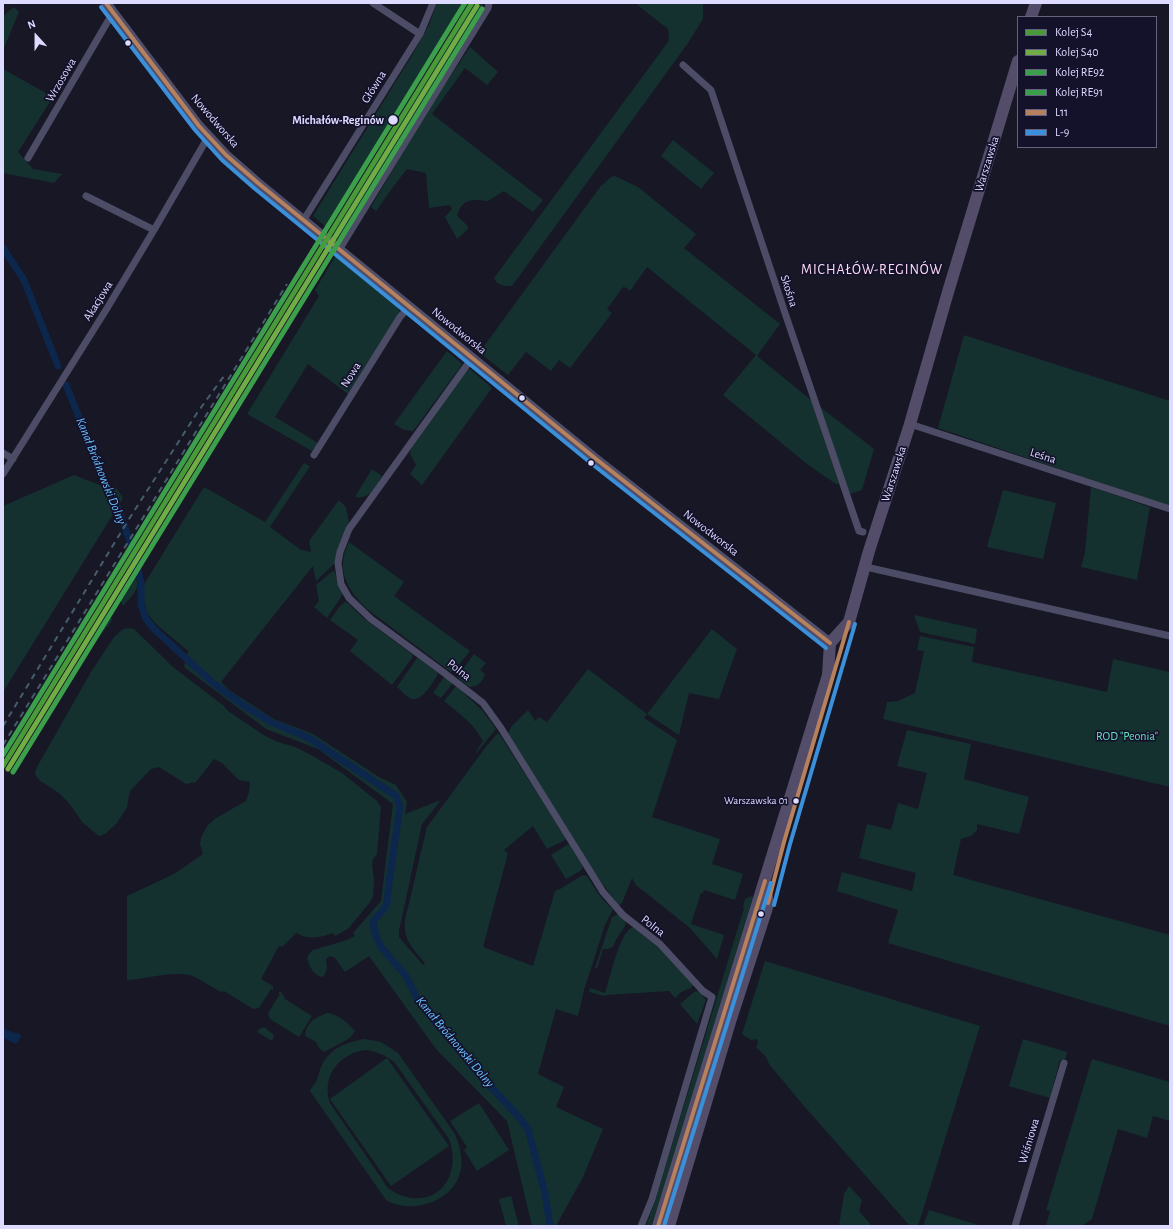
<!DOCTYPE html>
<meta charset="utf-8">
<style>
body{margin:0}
#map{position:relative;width:1173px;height:1229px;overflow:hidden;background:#181725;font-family:"Alegreya Sans",sans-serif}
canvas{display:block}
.frame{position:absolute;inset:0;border:4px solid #dddbff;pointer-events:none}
.legend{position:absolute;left:1017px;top:16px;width:140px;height:132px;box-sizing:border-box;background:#14112b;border:1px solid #646280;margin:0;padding:5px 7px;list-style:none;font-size:12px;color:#dddbff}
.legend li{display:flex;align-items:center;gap:8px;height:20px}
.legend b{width:20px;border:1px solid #646280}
.north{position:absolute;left:16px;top:16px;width:40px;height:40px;-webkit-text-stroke:3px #14112b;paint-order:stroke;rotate:339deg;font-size:11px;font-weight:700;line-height:16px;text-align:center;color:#dddbff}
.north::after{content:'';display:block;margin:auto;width:14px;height:18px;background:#dddbff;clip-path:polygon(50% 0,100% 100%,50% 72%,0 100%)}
</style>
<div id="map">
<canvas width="1173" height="1229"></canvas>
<div class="frame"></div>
<ul class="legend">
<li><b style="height:5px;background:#499b39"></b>Kolej S4</li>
<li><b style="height:5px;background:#70ad46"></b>Kolej S40</li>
<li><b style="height:5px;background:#3c9f4b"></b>Kolej RE92</li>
<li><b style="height:5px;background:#3c9f4b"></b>Kolej RE91</li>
<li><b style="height:5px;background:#b6815c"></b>L11</li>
<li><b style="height:5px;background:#3a90db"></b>L-9</li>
</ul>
<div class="north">N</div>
</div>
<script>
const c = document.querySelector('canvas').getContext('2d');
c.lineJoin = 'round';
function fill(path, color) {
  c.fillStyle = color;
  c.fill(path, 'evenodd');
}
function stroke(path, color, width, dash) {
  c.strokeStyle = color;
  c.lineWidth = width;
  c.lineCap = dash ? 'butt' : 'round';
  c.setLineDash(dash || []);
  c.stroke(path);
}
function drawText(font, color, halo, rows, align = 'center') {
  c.font = font + ' "Alegreya Sans",sans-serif';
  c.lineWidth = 3.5;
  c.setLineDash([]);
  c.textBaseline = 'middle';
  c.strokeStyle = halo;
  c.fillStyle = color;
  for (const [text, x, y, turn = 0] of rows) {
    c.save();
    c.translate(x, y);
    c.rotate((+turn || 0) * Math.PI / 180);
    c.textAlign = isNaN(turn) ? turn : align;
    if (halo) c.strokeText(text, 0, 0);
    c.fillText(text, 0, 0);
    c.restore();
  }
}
fill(new Path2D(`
 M437,3h45l2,8 -142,229 -9,-7 128,-208 -9,-4 -126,206 -13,-11 98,-159 18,-32z
 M635,3h68v16l-15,24 -176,243c-7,0 -15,0 -18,-8l174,-236 1,-7 -1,-6z
 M14,7l5,5 -16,38v-34z
 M470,47l28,25 -11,13 -22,-17 -33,46 111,86 -10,12 -29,-21 -16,10c-16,-2 -26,-3 -31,15l10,9 1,4 -11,10 -12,-22 7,-8 -2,-4 -21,3 -3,-35 -19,-4 -14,18 -17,24 -5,-4 59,-101z
 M3,69l50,28 -35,55 15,17 29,5 -8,9 -51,-10z
 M673,140l41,33 -13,16 -40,-33z
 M615,176l23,11 58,47 -12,14 96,76 -23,32 54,44 28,84h-3l-29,-20 -84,-69 33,-40 -109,-88 -17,24 -3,-3 -4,-1 -16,22 5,4 -42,55 -11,-8 -8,11 -25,-19 -18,23 -27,-21 1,-5 118,-162 11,-10z
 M336,255l56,44 5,5 3,9 -52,81 -40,-30 -33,53 43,26 -6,8 -65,-37 72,-118 -4,-6z
 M964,335l206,66v105l-232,-78z
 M447,351l14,12v3l-48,65 -9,-1 -10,-6z
 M470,369l22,19 -70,97 -12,-11 6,-9 -6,-11 1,-5 55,-78z
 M819,406l55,43 -12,41 -12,4z
 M304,463l6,3 -40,61 31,23 10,2 -2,-11 30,-41 7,7 3,16 -14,40 -19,18 -3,-15 -92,116 8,8 45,29 39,15 66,43 17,8 11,17 -2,12 36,-14 -19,24 -23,107v6l24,28 2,-2c-12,-15 -22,-22 -20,-43l22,-93 58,-79 12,-14h2l1,1 65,102v3l-18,9 -14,-23 -29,24 4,3 -25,94 50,19 22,-75 5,-2 23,-14 4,1c7,11 15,25 26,33l-8,16 -21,65 -6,26 -22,-7 -18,65 26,13 -8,20 47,22 -20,48 -27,49h-24l-25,-105 -71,-72 -67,-93 -24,16 -10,-14 -5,-2 -4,3 1,9 -2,6 -3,3c-9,-2 -13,-11 -15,-19l2,-4 4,-4 31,-9 11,-5 -2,-3 28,-32 12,-97 -75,-55 -52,-20 -82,-62 4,-16 -32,-27 -9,-11 -3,-13 -1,-14 61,-99 61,35z
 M372,469l10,7c-7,11 -12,24 -27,21z
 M74,475l28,11h13l8,12 -120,194v-186z
 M1091,487l59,20 -13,73 -56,-13 4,-15z
 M1003,490l53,13 -13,56 -56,-12z
 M349,542l55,40 -10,14 76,55 -16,20 -3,1 -84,-63c-20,-19 -32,-40 -18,-67z
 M333,571l2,1 3,12 5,10 -16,24 -13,-11 5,-6 -3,-16z
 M133,577h2c7,11 -4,20 -12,29 -7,-11 4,-20 10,-29z
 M345,602l3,1 14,14 51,38 -1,3 -20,27 -42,-34 8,-11 -28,-20 10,-14z
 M914,615l63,14 -2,15 -55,-12z
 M108,616l4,3 -1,3 -23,29v-5l17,-29z
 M130,628l4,1 39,38 51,39 4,5 37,25 13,6 17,5 16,8 31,18 35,28 4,6 -4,47 -4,5 -1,5 2,16 -1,17 -3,5 -21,26 -14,8 -2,-3c-13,5 -24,7 -37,0l-14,14 -3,-1 -18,33 12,7v3h-2l-12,19 -6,1 -29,-18 -2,1c-11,-4 -21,-14 -33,-17 -20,-4 -42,4 -62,5v-84l47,-22 29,-20 -3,-10 1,-6 6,-12 9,-8 30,-17 3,-9 1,-10 -11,-2 -17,-17 -8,-4 -18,23 -10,2 -27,-17 -8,2 -20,21 -2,5 -2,12 -10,16 -12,11 -6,2 -16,-13 -14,-20 -10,-10 -20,-13 -4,-6 2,-7 54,-95 23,-35 9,-8z
 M712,629l25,20 -18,50 -30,-6 -10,42 -32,-21 -3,4 33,22 -25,77 68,22 -8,25 31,10 -8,26 -31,-10 -1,3h-2l-10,31 33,11 -7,24 -27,-31 -54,-43 -4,-7 -10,25 -3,3 -23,-31 -88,-141 3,-7 17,-17 7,11 4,-4 8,5 41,-53 59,45z
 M920,636l54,11 -2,15 135,30 6,-33 57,13v115l-287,-68 4,-17 11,-1 17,-8 9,-42 -7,-1z
 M474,654l12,9 -6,7 5,4c-3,8 -7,13 -16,13l-12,-10z
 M417,658h1l19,14 1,2c-4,7 -16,28 -26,25 -6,-2 -11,-9 -15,-12z
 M444,677l9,6 -12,15 -8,-5z
 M456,686l26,24 14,19 -20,24h-1l8,-12c-9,-17 -24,-28 -39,-40z
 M907,730l64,14 -7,35 65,18 -10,37 -42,-10v6l-6,6 -10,3 -8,36 217,60v91l-282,-83 10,-33 -61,-19 5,-19 70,19 4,-18 -57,-15 8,-34 24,6 7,-27 20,6 9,-36 -30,-7z
 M567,845h3l13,22 -3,4 -14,8 -15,-24z
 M752,896l1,1 -88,289 -14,40h-5l9,-25 89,-293 -1,-1 2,-8z
 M618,914l8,7 -1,5 -8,12 -4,9 -5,2h-5l-6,20 -2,-1 17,-51z
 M631,928h3l29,23 30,34 -2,3 -10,4 -6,6 -6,-7 -63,4 -1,1 -16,-4 1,-4 15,5c5,-15 14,-58 26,-65z
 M765,961l215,65 -62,200h-8l-106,-120 -35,-42 -3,-7 -10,-10 2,-4 -1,-4 -6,1 -9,-6z
 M281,991l4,8 27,17 -13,21 -29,-18 -2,-6 12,-19 -2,-1z
 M699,991l7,9 -9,24 -17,-20 14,-12z
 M328,1013c11,2 19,9 27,18l-5,7 -26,14 -5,-4 -3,-6 -11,-6c1,-14 11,-19 23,-23z
 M264,1027l10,8 -2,6 -15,-9 2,-3z
 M365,1039l16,3 17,11 57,81c5,13 9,26 5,39 -8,29 -49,42 -74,27l-76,-109c2,-5 5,-7 7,-11 2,-5 2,-10 5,-15 8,-17 25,-23 43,-26zM366,1050c12,2 20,5 29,13l54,76c16,44 -22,77 -61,49l-58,-85c-9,-26 9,-50 36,-53z
 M1023,1039l44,13 -2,8h-5l-10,38 -41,-12z
 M387,1058l62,88 -58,40 -61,-87z
 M1092,1059l78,23v39l-17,-5 -6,22 -29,-9 -26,90 -10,7h-36l4,-15 -4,-1z
 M479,1103l30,47 -32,21 -13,-21 3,-3 -17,-26z
 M849,1186l13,14 -3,11 13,15h-33l5,-32z
 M511,1196l8,30h-13l-7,-27z
 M929,1210l53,16h-59z`), '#143130');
fill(new Path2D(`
 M3,1028l9,4 8,2 1,3 -5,7 -13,-6z`), '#0d264b');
stroke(new Path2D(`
 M3,248l21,32 34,86
 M66,385l41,101 12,24 13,38 7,26 2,9v22l5,14 9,11 57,52 31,23 28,17 38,16 87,58 4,11 -11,75 -2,21 -3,6 -10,11 -1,5 4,14 4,8 25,29 13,26 59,71 40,43 10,13 17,64 5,33`), '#0d264b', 7);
stroke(new Path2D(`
 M373,3l47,31
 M683,65l28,25 75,226 73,215 4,1
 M28,158l80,-137 6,-7
 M86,196l68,34
 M303,221l117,-187 13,-31
 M339,250l149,-242 1,-5
 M472,358l-123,171 -9,23 -2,11 3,21 8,14 22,21 72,53 40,31 18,25 102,164 20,23 37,29 43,47 9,6 -60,202 -11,27
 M910,424l260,85
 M3,453l10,6
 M314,455l86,-138 9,-10
 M3,474l103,-164 48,-80 54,-93
 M866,567l304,69
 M1015,1226l49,-163`), '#4c4c66', 7);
stroke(new Path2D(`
 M106,3l93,123 27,29 32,28 338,276 234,184`), '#4f4f6b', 10);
stroke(new Path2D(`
 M1031,17l5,-14
 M658,1226l170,-551 2,-32 19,-21 20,-71 41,-127 38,-132 70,-231
 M669,1226l61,-204 36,-111 2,-8 -3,-17`), '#544d6a', 12);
stroke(new Path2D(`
 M3,726l126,-207 68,-106 27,-37
 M3,745l284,-461`), '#455d6d', 2, [6, 5]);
stroke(new Path2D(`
 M106,3l93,123 27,29 32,28 338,276 234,184
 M768,903l16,-61 65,-220
 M658,1226l107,-345`), '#b6815c', 4);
stroke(new Path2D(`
 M101,7l94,123 27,30 32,28 338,276 234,184
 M774,905l16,-61 65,-220
 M664,1226l107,-343`), '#3a90db', 4);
stroke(new Path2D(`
 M3,766l469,-763`), '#499b39', 5);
stroke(new Path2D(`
 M8,769l469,-763`), '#70ad46', 5);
stroke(new Path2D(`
 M3,755l462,-752`), '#3c9f4b', 5);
stroke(new Path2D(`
 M13,772l469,-763`), '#3c9f4b', 5);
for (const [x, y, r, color] of [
 [128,43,3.5,"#dddbff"],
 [393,120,5.5,"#dddbff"],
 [522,398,3.5,"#dddbff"],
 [591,463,3.5,"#dddbff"],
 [796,801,3.5,"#dddbff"],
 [761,914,3.5,"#dddbff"]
]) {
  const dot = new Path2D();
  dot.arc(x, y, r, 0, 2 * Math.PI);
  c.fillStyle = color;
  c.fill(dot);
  stroke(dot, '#14112b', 1.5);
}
drawText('11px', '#dddbff', '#14112b', [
 ["Warszawska 01",788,801]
], 'right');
drawText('12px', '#dddbff', '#14112b', [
 ["Wrzosowa",61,80,-60],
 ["Główna",374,87,-58],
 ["Nowodworska",215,121,49],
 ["Warszawska",987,164,-73],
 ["Skośna",789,291,72],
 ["Akacjowa",98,301,-58],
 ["Nowodworska",459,331,39],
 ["Nowa",351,375,-58],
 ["Leśna",1043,456,18],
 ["Warszawska",894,474,-72],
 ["Nowodworska",711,533,38],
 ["Polna",459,670,38],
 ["Polna",653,926,38],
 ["Wiśniowa",1029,1141,-73]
]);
drawText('bold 12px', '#dddbff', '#14112b', [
 ["Michałów-Reginów",384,120]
], 'right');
drawText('12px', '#63e3bd', '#14112b', [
 ["ROD \"Peonia\"",1127,736]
]);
drawText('italic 13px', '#69c1ff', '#14112b', [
 ["Kanał Bródnowski Dolny",101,471,68],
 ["Kanał Bródnowski Dolny",455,1042,50]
]);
c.letterSpacing = '1px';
drawText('14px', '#ffddf4', '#14112b', [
 ["MICHAŁÓW-REGINÓW",872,270]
]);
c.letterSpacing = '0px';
</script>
